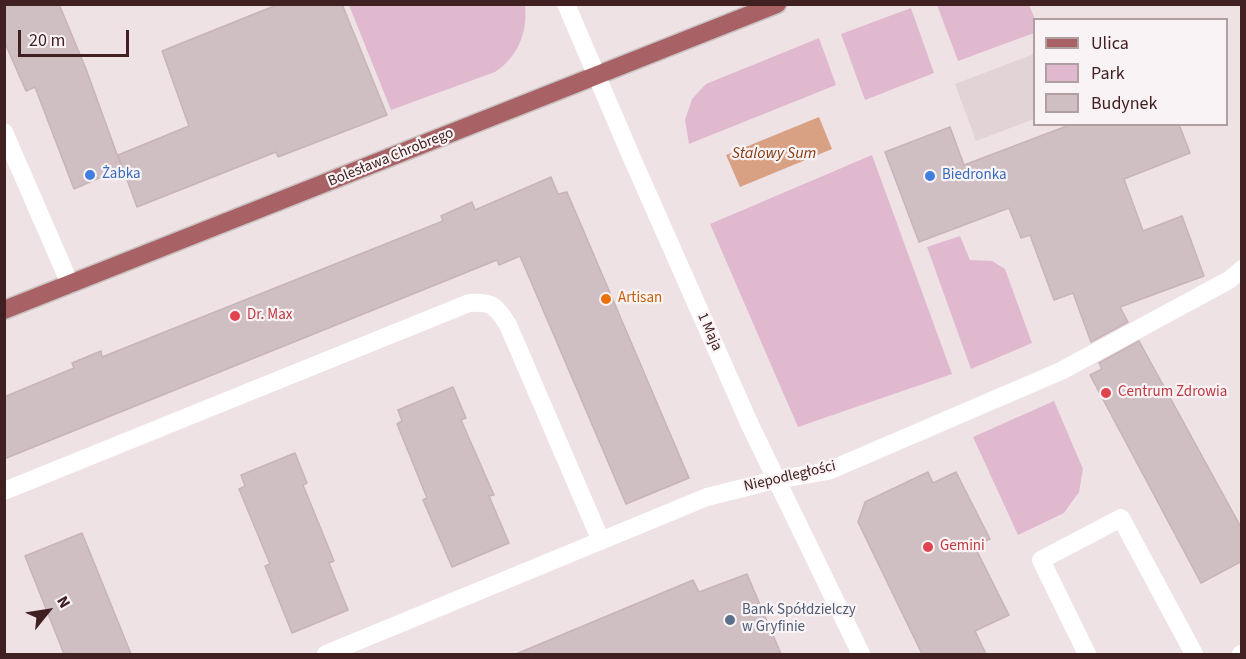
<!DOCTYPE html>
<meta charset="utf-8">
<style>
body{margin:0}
#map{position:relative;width:1246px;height:659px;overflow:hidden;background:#eee2e5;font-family:"Source Sans 3",sans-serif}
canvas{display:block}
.frame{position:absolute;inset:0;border:6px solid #412022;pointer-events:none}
.legend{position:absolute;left:1033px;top:18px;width:195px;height:108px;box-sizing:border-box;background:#faf3f5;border:2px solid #b09fa1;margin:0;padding:8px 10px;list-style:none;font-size:18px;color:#412022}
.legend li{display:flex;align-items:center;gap:12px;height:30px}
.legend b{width:30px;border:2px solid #b09fa1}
.north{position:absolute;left:18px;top:581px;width:60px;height:60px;-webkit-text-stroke:4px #faf3f5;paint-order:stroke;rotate:60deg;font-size:16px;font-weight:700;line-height:24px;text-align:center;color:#412022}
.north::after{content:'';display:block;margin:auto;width:21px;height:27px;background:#412022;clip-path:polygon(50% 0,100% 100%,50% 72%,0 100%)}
.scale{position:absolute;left:18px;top:30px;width:111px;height:27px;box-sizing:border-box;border:3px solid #412022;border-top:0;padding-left:8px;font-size:18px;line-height:21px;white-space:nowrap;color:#412022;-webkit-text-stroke:4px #faf3f5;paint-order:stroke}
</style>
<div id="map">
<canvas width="1246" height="659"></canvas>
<div class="frame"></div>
<ul class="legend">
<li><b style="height:8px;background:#a86266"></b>Ulica</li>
<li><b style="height:16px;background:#e1b9cf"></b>Park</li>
<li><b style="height:16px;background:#cfbec2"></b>Budynek</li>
</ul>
<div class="north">N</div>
<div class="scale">20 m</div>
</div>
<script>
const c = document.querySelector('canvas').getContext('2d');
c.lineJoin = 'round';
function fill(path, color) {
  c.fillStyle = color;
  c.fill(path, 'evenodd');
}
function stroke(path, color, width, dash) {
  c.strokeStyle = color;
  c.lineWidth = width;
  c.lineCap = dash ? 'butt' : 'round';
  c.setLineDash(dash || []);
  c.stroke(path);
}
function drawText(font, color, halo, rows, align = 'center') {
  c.font = font + ' "Source Sans 3",sans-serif';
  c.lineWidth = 4.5;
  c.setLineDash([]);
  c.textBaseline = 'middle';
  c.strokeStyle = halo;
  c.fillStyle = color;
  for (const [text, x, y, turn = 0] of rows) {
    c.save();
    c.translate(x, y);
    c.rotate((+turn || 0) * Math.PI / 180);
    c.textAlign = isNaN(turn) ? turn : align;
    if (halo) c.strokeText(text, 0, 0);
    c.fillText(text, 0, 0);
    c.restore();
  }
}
fill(new Path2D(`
 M1034,54v65l-58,22 -21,-57z`), '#e2d3d7');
fill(new Path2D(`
 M349,5h176c3,27 -7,52 -30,67l-104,38z
 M937,5h92l6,14 -1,14 -76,28z
 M911,8l23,65 -69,27 -24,-66z
 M819,38l17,47 -147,59 -4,-24 7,-21 14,-15z
 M872,155l80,219 -154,53 -88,-203z
 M960,236l10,24 22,1 13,8 27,74 -61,26 -44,-122z
 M1054,401l29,68 -4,23 -15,21 -46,22 -45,-98z`), '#e1b9cf');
fill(new Path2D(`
 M819,117l13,32 -92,38 -14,-32z`), '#d9a184');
const building = new Path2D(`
 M4,4h55l27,65 36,99 -48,21 -39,-102 -9,4 -22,-50z
 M279,4h63l45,111 -109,42 -2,-5 -139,55 -19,-52 71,-29 -27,-75z
 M1072,124h107l11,29 -66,26 19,52 39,-15 22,60 -84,31 8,15 -37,20 -18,-49 -19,7 -24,-65 -9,3 -12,-30 -90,34 -34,-90 65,-25 14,38z
 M551,177l7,17 9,-2 122,286 -63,26 -106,-248 -21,9 -2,-5 -493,199v-62l70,-29 -2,-5 29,-12 1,6 341,-136 -2,-5 31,-14 3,8z
 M1139,341l103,188v32l-41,22 -111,-208 12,-6 -3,-6z
 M453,387l13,31 -5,2 33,75 -5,1 20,47 -57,24 -29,-67 4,-2 -30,-74 5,-3 -4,-11z
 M295,453l12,30 -4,2 31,76 -5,2 19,47 -56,23 -27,-67 5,-2 -31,-75 6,-3 -4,-11z
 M928,472l5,11 23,-11 34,67 -16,6 35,70 -34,16 11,23h-64l-64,-132 7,-20z
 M82,533l49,121h-67l-39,-98z
 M747,574l34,80h-265l177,-74 6,12z`);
fill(building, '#cfbec2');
stroke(building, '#c8b4b8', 1.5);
const major = new Path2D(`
 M4,310l773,-306`);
stroke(major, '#cac1c1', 21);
stroke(new Path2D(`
 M566,4l65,152 119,269 111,229
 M4,132l66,152
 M4,491l465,-188c23,-2 27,3 39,22l93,216
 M326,654l381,-157 68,-17 53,-9 233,-100 168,-91 13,-11
 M1087,654l-46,-94 80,-42 73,136
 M1241,654h1`), '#fff', 18);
stroke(major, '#a86266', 18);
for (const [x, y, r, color] of [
 [90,175,6,"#3f7fe0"],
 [930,176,6,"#3f7fe0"],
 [606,299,6,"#e8710a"],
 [235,316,6,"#e0444e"],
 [1106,393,6,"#e0444e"],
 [928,547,6,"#e0444e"],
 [730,620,6,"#5c6f8a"]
]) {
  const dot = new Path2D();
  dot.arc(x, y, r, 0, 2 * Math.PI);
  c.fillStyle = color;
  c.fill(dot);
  stroke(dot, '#faf3f5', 2);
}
drawText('15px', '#412022', '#faf3f5', [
 ["Bolesława Chrobrego",391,158,-22],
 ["1 Maja",709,332,66],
 ["Niepodległości",790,477,-13]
]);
drawText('15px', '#366cbe', '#faf3f5', [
 ["Żabka",102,175],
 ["Biedronka",942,176]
], 'left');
drawText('15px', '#c56008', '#faf3f5', [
 ["Artisan",618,299]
], 'left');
drawText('15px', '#be3a42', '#faf3f5', [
 ["Dr. Max",247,316],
 ["Centrum Zdrowia",1118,393],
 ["Gemini",940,547]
], 'left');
drawText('15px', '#4e5e75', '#faf3f5', [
 ["Bank Spółdzielczy",742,611],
 ["w Gryfinie",742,628]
], 'left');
drawText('italic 16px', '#843b13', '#faf3f5', [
 ["Stalowy Sum",774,154]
]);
</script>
